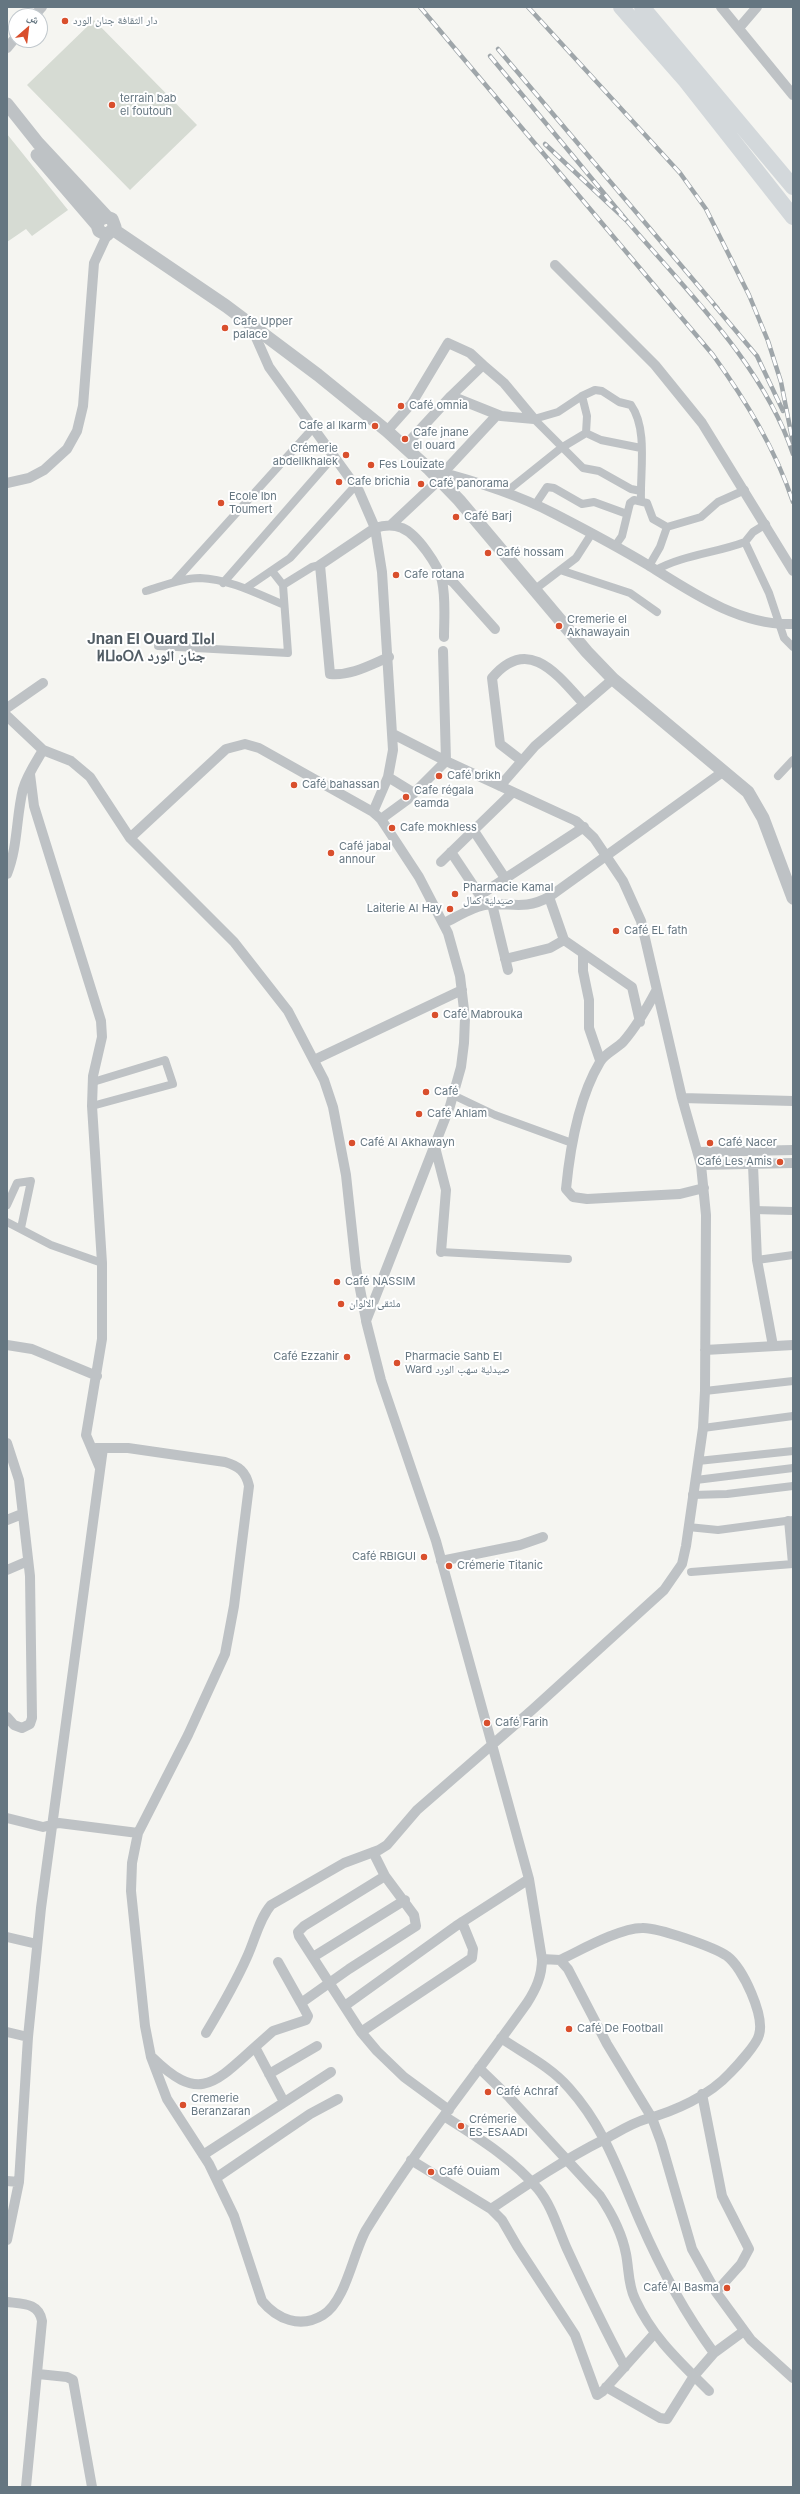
<!DOCTYPE html>
<meta charset="utf-8">
<style>
body{margin:0}
#map{position:relative;width:800px;height:2494px;overflow:hidden;background:#f5f5f1;font-family:Inter,"Noto Naskh Arabic",sans-serif}
canvas{display:block}
.frame{position:absolute;inset:0;border:8px solid #657681;pointer-events:none}
.north{position:absolute;left:8px;top:8px;width:40px;height:40px;box-sizing:border-box;background:#fff;border:1px solid #c1c8cd;border-radius:50%;rotate:28deg;font-size:11px;font-weight:700;line-height:16px;text-align:center;color:#657681}
.north::after{content:'';display:block;margin:auto;width:14px;height:18px;background:#d94f2d;clip-path:polygon(50% 0,100% 100%,50% 72%,0 100%)}
</style>
<div id="map">
<canvas width="800" height="2494"></canvas>
<div class="frame"></div>
<div class="north">ش</div>
</div>
<script>
const c = document.querySelector('canvas').getContext('2d');
c.lineJoin = 'round';
function fill(path, color) {
  c.fillStyle = color;
  c.fill(path, 'evenodd');
}
function stroke(path, color, width, dash) {
  c.strokeStyle = color;
  c.lineWidth = width;
  c.lineCap = dash ? 'butt' : 'round';
  c.setLineDash(dash || []);
  c.stroke(path);
}
function drawText(font, color, halo, rows, align = 'center') {
  c.font = font + ' Inter,"Noto Naskh Arabic","Noto Sans Tifinagh",sans-serif';
  c.lineWidth = 4;
  c.setLineDash([]);
  c.textBaseline = 'middle';
  c.strokeStyle = halo;
  c.fillStyle = color;
  for (const [text, x, y, turn = 0] of rows) {
    c.save();
    c.translate(x, y);
    c.rotate((+turn || 0) * Math.PI / 180);
    c.textAlign = isNaN(turn) ? turn : align;
    if (halo) c.strokeText(text, 0, 0);
    c.fillText(text, 0, 0);
    c.restore();
  }
}
fill(new Path2D(`
 M94,20l103,105 -67,65 -103,-105z
 M7,134l61,76 -36,26 -6,-7 -19,13z`), '#d6dbd3');
stroke(new Path2D(`
 M582,396l5,20 -1,17
 M641,491l-10,-2 -32,-18 -16,-3 -49,-49 24,-7 24,-16 13,-6 7,1 17,11 12,3c17,24 9,66 10,95
 M506,492l55,-44 25,-15 15,7 40,8
 M535,505l12,-18 7,1 28,16 12,-2 33,12
 M745,542l8,-10 13,-8
 M615,546l7,-10 8,-33 4,-3 13,3 6,16 14,8
 M649,566l11,-19 7,-20 34,-10 17,-15 27,-12
 M560,570l70,23 27,19
 M656,570c27,-15 60,-17 89,-28l24,51 15,45 9,9
 M272,571l11,14
 M174,582l140,-155
 M223,583l111,-127
 M246,588l44,-30 66,-73
 M534,590l42,-32 16,-25
 M146,591c17,-5 36,-13 54,-13 29,1 58,16 84,27
 M158,646l130,7 -5,-68 29,-18 8,-2
 M778,776l15,-16
 M453,1095l42,20 77,28
 M92,1106l81,-22 -8,-24 -72,22
 M7,1205l10,-22 14,-2 -10,47
 M754,1210l39,1
 M7,1222l44,23 51,18
 M441,1252l127,7
 M757,1260l36,-5
 M705,1391l88,-10
 M703,1428l90,-12
 M698,1461l95,-10
 M696,1480l97,-12
 M692,1495l35,-1 66,-8
 M788,1520l4,44
 M688,1527l30,3 75,-10
 M691,1572l102,-8`), '#bec2c5', 8);
stroke(new Path2D(`
 M721,7l72,88
 M34,16l8,-9
 M739,28l18,-21
 M7,48l9,-11
 M555,265l100,100 47,58 91,148
 M250,324l19,43 90,124 16,37 7,44 11,178 -5,27 -15,35
 M451,396l50,20 33,3
 M387,431l25,-28 36,-60 22,10 13,12
 M404,447l47,-51 32,-31 21,18 30,36
 M429,469c43,11 86,24 126,45 31,16 63,33 93,51 43,27 92,61 145,59
 M443,473l54,-58
 M7,483l22,-5 15,-8 23,-21 10,-18 6,-25 11,-143 13,-28
 M391,525l48,-45
 M440,574l13,8 42,47
 M389,657c-19,8 -38,19 -59,17l-10,-109 55,-37c9,-3 18,-4 27,0 15,6 37,38 40,53 4,18 2,38 2,56
 M7,708l36,-25
 M7,716l36,34
 M522,761l-22,-17 -8,-66c36,-43 65,-4 92,26
 M30,774l4,32 67,215 1,16 -9,39 -1,30 10,157v76l-16,96 14,33
 M388,777l26,16
 M500,786l35,-40 78,-67
 M381,819l26,-19 39,-39 -3,-110
 M474,831l31,47
 M451,852l32,48
 M441,862l72,-70
 M7,874c11,-27 9,-57 16,-85 4,-14 13,-27 20,-39l28,11 19,16 40,61 104,104 54,69 36,69 9,27 13,68 10,93 10,52
 M480,895l104,-68
 M549,897l15,43 68,47 8,35
 M492,904l16,66
 M444,923c15,-7 31,-18 48,-19 23,0 35,5 57,-7l175,-126
 M583,954v17l6,29v28l11,32
 M505,959l45,-11 14,-8
 M656,991c-10,19 -19,35 -33,51 -7,7 -19,12 -23,20 -21,35 -30,86 -34,127l7,8 14,2 93,-5 24,-6
 M314,1060l148,-70
 M682,1098l111,3
 M435,1147l11,43 -5,62
 M698,1152l95,-2
 M701,1165l92,-2
 M753,1165l4,95 16,86
 M7,1345l25,4 65,27
 M705,1350l88,-5
 M7,1443l12,37 11,96 2,142 -2,6 -8,4 -8,-3 -7,-8
 M96,1448h32l97,14c14,4 21,10 24,24l-15,120 -9,48 -37,81 -50,98
 M7,1520l15,-6
 M441,1561l79,-16 23,-8
 M7,1570l21,-9
 M7,1818l36,9 16,-4 79,10 -6,30 -1,28 14,135 6,31 16,42 42,65 25,52 28,85c15,18 38,28 61,14 23,-14 30,-62 43,-85 48,-79 107,-151 161,-227 9,-14 15,-27 15,-44l-13,-80 -93,-338 -55,-161 -15,-59 84,-215 11,-39 3,-24 1,-25 -5,-42 -12,-43 -29,-56 -38,-58 -8,-7 -114,-64 -14,-4 -19,5 -96,89
 M385,1876l-81,50 -6,6 1,4 62,96 16,19 27,26 45,33
 M7,1937l30,7
 M313,1957l92,-57
 M542,1959l18,1 8,9 39,75 45,74 9,24 31,107 24,43 35,48 42,38
 M278,1962l23,41 48,-34 67,-43 -2,-11 -29,-39 -12,-24
 M346,2005l110,-79 73,-47
 M7,2032l21,5
 M361,2032l111,-74 1,-9 -11,-27
 M206,2033c15,-25 29,-49 41,-76 8,-17 12,-38 24,-52l73,-42 35,-13 8,-5 30,-35 115,-100 132,-120 18,-26 4,-18 17,-118 2,-37 1,-176 -5,-50 -19,-67 -41,-177 -18,-40 -29,-43 -18,-17 -130,-60 -53,-27
 M501,2038c23,16 49,28 68,50 36,40 50,85 71,133 20,46 44,91 74,132
 M255,2047l18,-16 33,-11 2,-4 -7,-13
 M153,2058c46,45 61,26 102,-11l29,55
 M479,2068l30,29 91,99c12,18 22,37 26,58 3,15 2,31 9,45 18,39 44,62 74,92
 M269,2074l48,-28
 M702,2094l20,102 27,53 -8,15 -25,28
 M444,2116c33,21 68,42 94,73 14,17 20,40 29,60 18,39 37,79 58,118
 M203,2155l128,-83
 M411,2160l80,49 11,11 15,26 58,89 22,60 6,-4 52,-58
 M216,2178l94,-64 28,-15
 M7,2181l12,1
 M491,2209c37,-25 74,-50 114,-70 13,-7 27,-16 41,-20 29,-8 63,-23 84,-46 7,-7 27,-29 29,-38 6,-19 -16,-67 -32,-79 -13,-9 -70,-29 -85,-28 -22,0 -61,22 -82,32
 M7,2240l12,-58 9,-145 13,-129 62,-460
 M7,2302c17,2 32,1 35,19l-16,166
 M38,2374l29,3 6,3 19,107
 M606,2387l54,31 7,1 27,-43 20,-23 30,-22`), '#bec2c5', 10);
stroke(new Path2D(`
 M7,104l31,39 69,74 5,2 3,8 -8,8 -8,-4 -2,-6 3,-6 7,-2
 M37,155l60,70
 M114,230l112,76 92,69 69,56 42,38 30,31 128,152 26,27 135,113 15,26 30,80`), '#bec2c5', 13);
stroke(new Path2D(`
 M621,7l65,74 107,136
 M642,7l151,180`), '#d3d8db', 16);
const rail = new Path2D(`
 M420,7l293,348c33,46 62,93 80,147
 M528,7l152,166 26,36 43,86 19,46 13,41 12,61
 M498,49l220,260
 M490,56l137,165 -82,-77
 M627,221c59,69 137,145 166,233
 M715,306l42,50 26,55`);
stroke(rail, '#9fa6aa', 4.5);
stroke(rail, '#fff', 3, [9]);
for (const [x, y, r, color] of [
 [65,21,4,"#d94f2d"],
 [112,105,4,"#d94f2d"],
 [225,328,4,"#d94f2d"],
 [401,406,4,"#d94f2d"],
 [375,426,4,"#d94f2d"],
 [405,439,4,"#d94f2d"],
 [346,455,4,"#d94f2d"],
 [371,465,4,"#d94f2d"],
 [339,482,4,"#d94f2d"],
 [421,484,4,"#d94f2d"],
 [221,503,4,"#d94f2d"],
 [456,517,4,"#d94f2d"],
 [488,553,4,"#d94f2d"],
 [396,575,4,"#d94f2d"],
 [559,626,4,"#d94f2d"],
 [439,776,4,"#d94f2d"],
 [294,785,4,"#d94f2d"],
 [406,797,4,"#d94f2d"],
 [392,828,4,"#d94f2d"],
 [331,853,4,"#d94f2d"],
 [455,894,4,"#d94f2d"],
 [450,909,4,"#d94f2d"],
 [616,931,4,"#d94f2d"],
 [435,1015,4,"#d94f2d"],
 [426,1092,4,"#d94f2d"],
 [419,1114,4,"#d94f2d"],
 [352,1143,4,"#d94f2d"],
 [710,1143,4,"#d94f2d"],
 [780,1162,4,"#d94f2d"],
 [337,1282,4,"#d94f2d"],
 [341,1304,4,"#d94f2d"],
 [347,1357,4,"#d94f2d"],
 [397,1363,4,"#d94f2d"],
 [424,1557,4,"#d94f2d"],
 [449,1566,4,"#d94f2d"],
 [487,1723,4,"#d94f2d"],
 [569,2029,4,"#d94f2d"],
 [488,2092,4,"#d94f2d"],
 [183,2105,4,"#d94f2d"],
 [461,2126,4,"#d94f2d"],
 [431,2172,4,"#d94f2d"],
 [727,2288,4,"#d94f2d"]
]) {
  const dot = new Path2D();
  dot.arc(x, y, r, 0, 2 * Math.PI);
  c.fillStyle = color;
  c.fill(dot);
  stroke(dot, '#fff', 1.5);
}
drawText('11px', '#657681', '#fff', [
 ["دار الثقافة جنان الورد",73,21],
 ["terrain bab",120,99],
 ["el foutouh",120,112],
 ["Cafe Upper",233,322],
 ["palace",233,335],
 ["Café omnia",409,406],
 ["Cafe al lkarm",367,426,"right"],
 ["Cafe jnane",413,433],
 ["el ouard",413,446],
 ["Crémerie",338,449,"right"],
 ["abdellkhalek",338,462,"right"],
 ["Fes Louizate",379,465],
 ["Cafe brichia",347,482],
 ["Café panorama",429,484],
 ["Ecole Ibn",229,497],
 ["Toumert",229,510],
 ["Café Barj",464,517],
 ["Café hossam",496,553],
 ["Cafe rotana",404,575],
 ["Cremerie el",567,620],
 ["Akhawayain",567,633],
 ["Café brikh",447,776],
 ["Café bahassan",302,785],
 ["Cafe régala",414,791],
 ["eamda",414,804],
 ["Cafe mokhless",400,828],
 ["Café jabal",339,847],
 ["annour",339,860],
 ["Pharmacie Kamal",463,888],
 ["صيدلية كمال",463,901],
 ["Laiterie Al Hay",442,909,"right"],
 ["Café EL fath",624,931],
 ["Café Mabrouka",443,1015],
 ["Café",434,1092],
 ["Café Ahlam",427,1114],
 ["Café Al Akhawayn",360,1143],
 ["Café Nacer",718,1143],
 ["Café Les Amis",772,1162,"right"],
 ["Café NASSIM",345,1282],
 ["ملثقى الالوان",349,1304],
 ["Café Ezzahir",339,1357,"right"],
 ["Pharmacie Sahb El",405,1357],
 ["Ward صيدلية سهب الورد",405,1370],
 ["Café RBIGUI",416,1557,"right"],
 ["Crémerie Titanic",457,1566],
 ["Café Farih",495,1723],
 ["Café De Football",577,2029],
 ["Café Achraf",496,2092],
 ["Cremerie",191,2099],
 ["Beranzaran",191,2112],
 ["Crémerie",469,2120],
 ["ES-ESAADI",469,2133],
 ["Café Ouiam",439,2172],
 ["Café Al Basma",719,2288,"right"]
], 'left');
drawText('bold 15px', '#535e66', '#fff', [
 ["Jnan El Ouard ⵊⵏⴰⵏ",151,639],
 ["ⵍⵡⴰⵔⴷ جنان الورد",151,656]
]);
</script>
